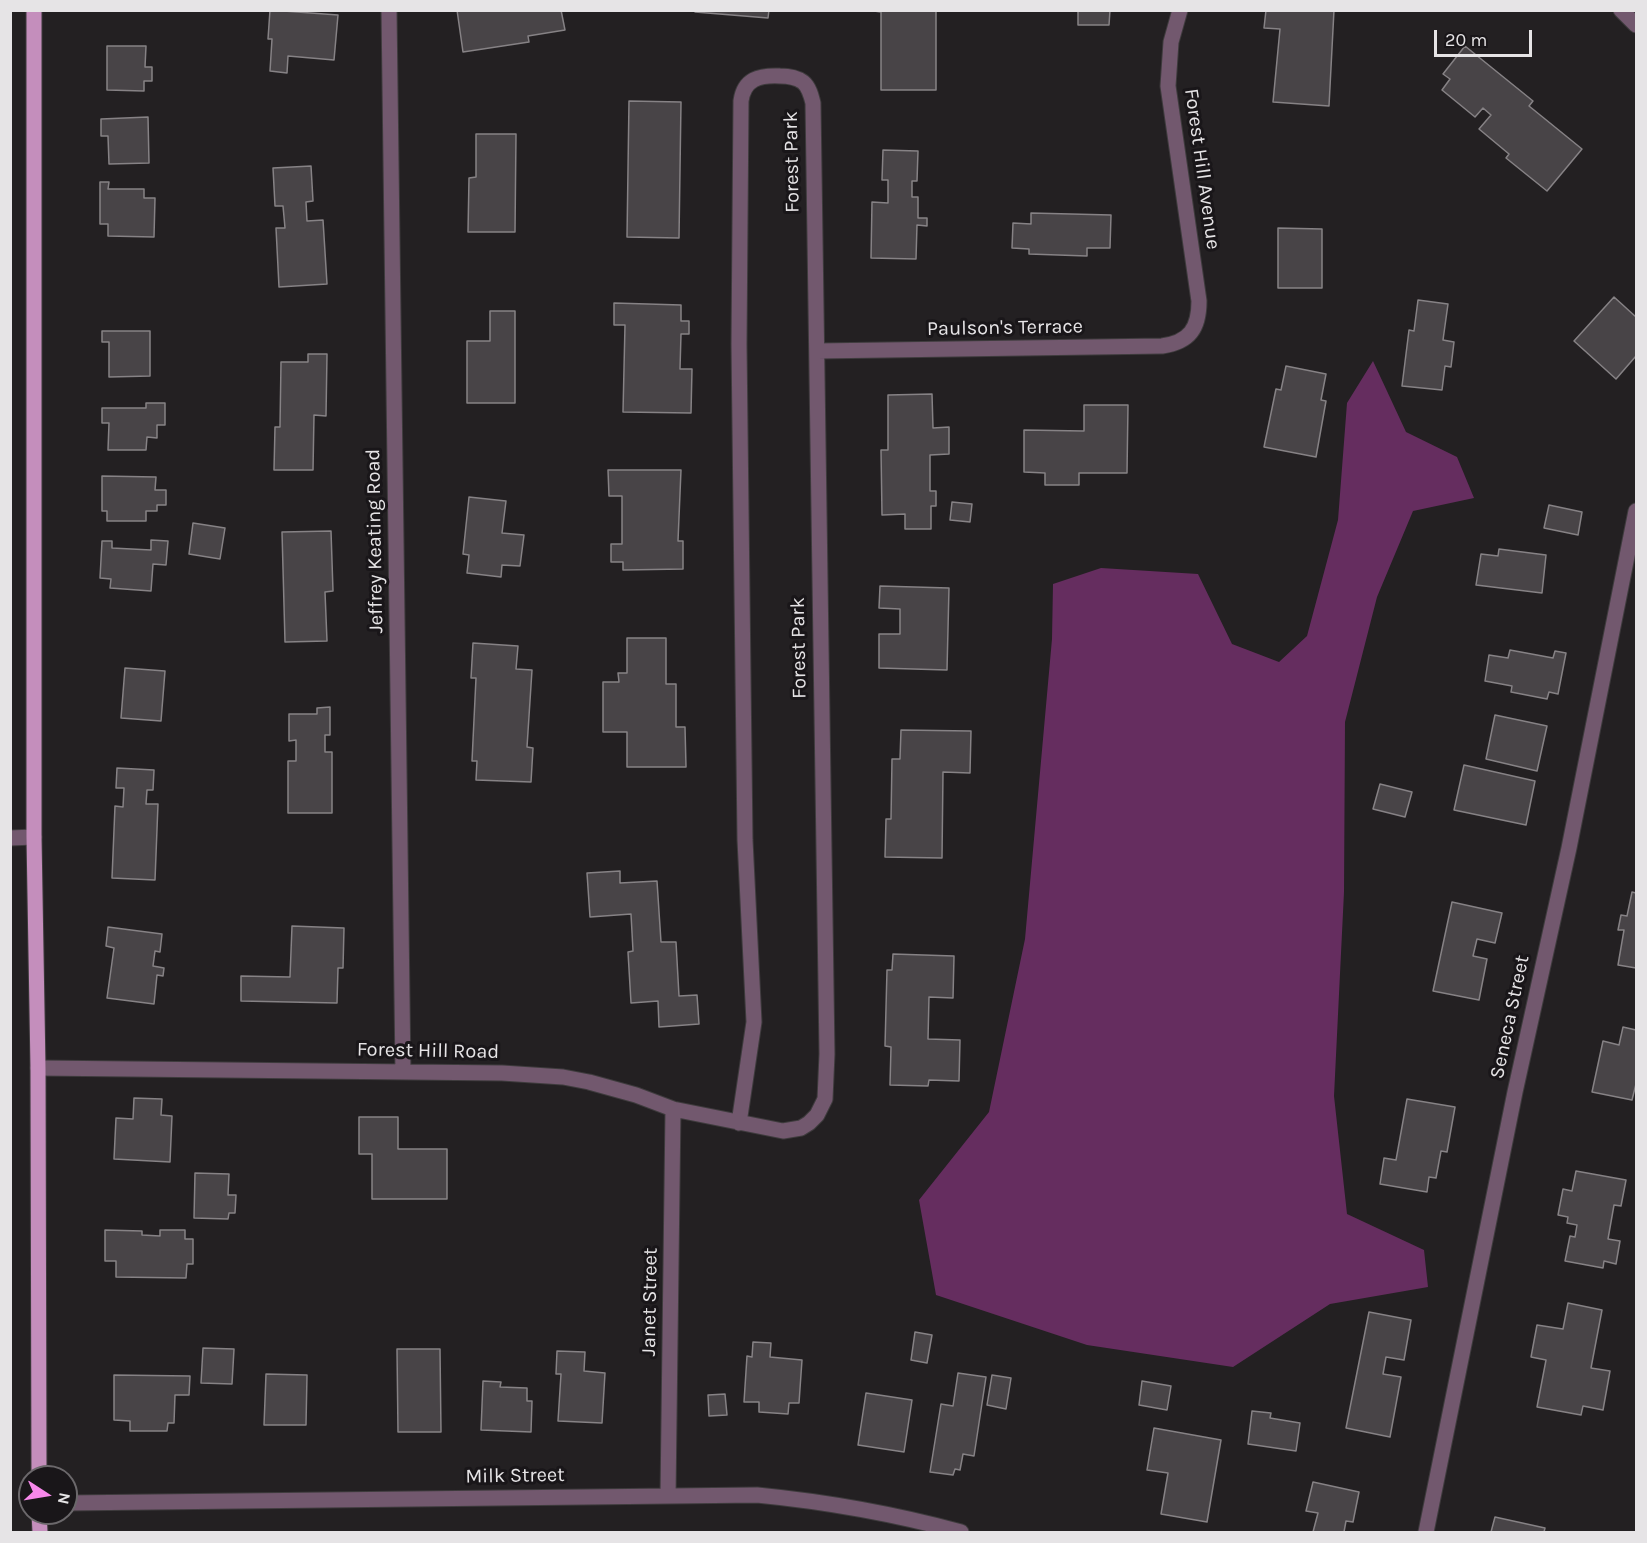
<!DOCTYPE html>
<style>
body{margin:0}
#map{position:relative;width:1647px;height:1543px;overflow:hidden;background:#232022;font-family:Karla,sans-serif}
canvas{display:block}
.frame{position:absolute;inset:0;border:12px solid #e6e4e6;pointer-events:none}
.north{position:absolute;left:18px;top:1465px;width:60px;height:60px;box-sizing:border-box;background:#191619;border:2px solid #6b686b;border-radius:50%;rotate:102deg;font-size:16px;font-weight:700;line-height:24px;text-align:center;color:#e6e4e6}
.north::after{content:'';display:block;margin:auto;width:21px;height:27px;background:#f888eb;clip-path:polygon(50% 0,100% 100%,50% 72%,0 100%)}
.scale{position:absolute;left:1434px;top:30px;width:98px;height:27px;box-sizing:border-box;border:3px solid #e6e4e6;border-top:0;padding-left:8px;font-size:18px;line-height:21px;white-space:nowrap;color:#e6e4e6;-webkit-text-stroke:4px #191619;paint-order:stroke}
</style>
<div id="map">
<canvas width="1647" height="1543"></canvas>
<div class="frame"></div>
<div class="north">N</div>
<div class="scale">20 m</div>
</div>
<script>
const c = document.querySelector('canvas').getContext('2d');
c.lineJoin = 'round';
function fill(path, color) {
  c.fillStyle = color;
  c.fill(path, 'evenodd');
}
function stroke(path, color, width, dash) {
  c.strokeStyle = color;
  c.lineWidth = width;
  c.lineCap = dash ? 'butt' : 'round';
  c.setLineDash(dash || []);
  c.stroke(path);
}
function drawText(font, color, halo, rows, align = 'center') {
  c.font = font + ' Karla,sans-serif';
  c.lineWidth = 6;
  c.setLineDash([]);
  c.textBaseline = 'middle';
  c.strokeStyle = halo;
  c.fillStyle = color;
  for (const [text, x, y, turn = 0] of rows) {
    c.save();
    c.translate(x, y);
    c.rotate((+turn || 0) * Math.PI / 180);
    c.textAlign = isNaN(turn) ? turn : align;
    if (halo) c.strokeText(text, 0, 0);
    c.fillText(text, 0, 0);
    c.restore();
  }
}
fill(new Path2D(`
 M1373,361l33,71 51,25 17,41 -61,13 -36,86 -32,125 -1,170 -10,204 13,118 77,36 4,37 -98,17 -97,63 -146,-22 -151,-50 -17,-95 70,-88 36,-173 27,-300 1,-55 48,-16 97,6 34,70 47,18 28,-26 31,-116 9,-117z`), '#652d5f');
const building = new Path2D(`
 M270,10l68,5 -4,45 -46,-4 -1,17 -17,-2 2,-32h-4z
 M457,10h104l4,20 -37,6 1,6 -66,10z
 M695,10h74l-1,8 -73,-6z
 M867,10h69v80h-55v-78z
 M1078,10h32l-1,15h-31z
 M1266,10h68l-5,96 -56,-4 7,-73 -16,-1z
 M107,46h39l-1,21h7v14h-8v10l-37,-1z
 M1465,46l68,55 -4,5 53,43 -35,42 -41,-33 3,-4 -30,-25 12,-14 -8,-7 -8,9 -33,-27 8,-11 -7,-5z
 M629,101l52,1 -2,136 -52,-1z
 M148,117l1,46 -40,1 -1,-28h-7v-17z
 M476,134h40l-1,98h-47l1,-54 7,-1z
 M883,150l35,1 -1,30h-5v16h6v21h9v8l-10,-1 -1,34 -45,-1 1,-56 16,1v-23h-6z
 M311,166l2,35 -7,1 1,19 16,-1 4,64 -48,3 -3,-59h9l-2,-22h-8l-2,-38z
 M100,182h9l-1,7h36v9h11l-1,39 -46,-1v-12h-8z
 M1031,213l80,2 -1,33h-23v8l-58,-2v-5l-17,-1 1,-25 18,1z
 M1278,228l44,1v59h-44z
 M1614,297l22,20v39l-20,23 -42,-38z
 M1418,300l30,4 -5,36 11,2 -3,25 -6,-1 -3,24 -40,-4 7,-56 5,1z
 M614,303l67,2v16h8v13h-8l-1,35h12l-1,44 -68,-1 2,-87h-11z
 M490,311h25v92h-48v-62h23z
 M102,331h48v45l-41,1v-35h-7z
 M308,354h19l-1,62 -12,-1 -1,55h-39l1,-43h5l1,-65h27z
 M1286,366l40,8 -5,26 5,1 -10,56 -52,-10 12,-58 5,1z
 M932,394l1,34 16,-1v27l-19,1v36h6v15h-5v23h-26v-15l-23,1 -1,-65h7v-55z
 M146,403h19v22h-8v13l-10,-1 -1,13h-38l1,-27h-7v-15h44z
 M1084,405h44l-1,68h-48v12h-34v-12l-21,-1v-42l60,1z
 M608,470h73l-3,71h5v28l-60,1v-8h-12v-18h11v-48h-13z
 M102,476l54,1 -1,13h11v15h-9v6h-11v10h-39v-10h-5z
 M469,497l37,4 -4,32 22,2 -4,31 -18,-1 -1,12 -34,-4 2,-18 -6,-1z
 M952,502l20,2 -2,18 -20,-2z
 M1549,505l33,7 -4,23 -34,-7z
 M193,523l32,5 -5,31 -31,-5z
 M331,531l2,60 -8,1 2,49 -42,1 -3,-110z
 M151,540l17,1 -2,24 -13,-1 -2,27 -41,-3 1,-9 -11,-1 2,-37h10v7l39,2z
 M1499,549l47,6 -4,38 -66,-8 5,-31 17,2z
 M880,586l69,2 -2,82 -68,-2v-34h21v-25l-21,-1z
 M627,638h39v46h10v43h9l1,40h-59v-35h-24v-50h16l-1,-9h9z
 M473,643l45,3 -2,23 16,1 -5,77 6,1 -2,34 -55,-2 1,-19h-5l4,-83h-5z
 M1510,650l43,8 2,-7 11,2 -8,41 -9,-2 -2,7 -36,-7 1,-6 -27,-5 4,-26 19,3z
 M125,668l40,3 -4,50 -40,-3z
 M330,707v28h-5v17h7v61h-44v-52h8v-21l-7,1v-27h28v-6z
 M1495,715l52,11 -10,45 -51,-12z
 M901,730l70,1 -1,42 -27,-1 -1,86 -57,-1 1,-38h5l1,-60h8z
 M1464,765l71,16 -9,44 -72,-15z
 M117,768l37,2 -1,20h-6l-1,14h12l-3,76 -43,-2 3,-72 8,1 1,-19h-8z
 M1380,784l32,8 -7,25 -32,-8z
 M620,871v12l37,-2 4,61h15l3,54 18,-1 2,29 -40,3 -1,-26 -27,2 -3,-51 5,-1 -2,-37 -41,3 -3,-44z
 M1632,892l4,1v75l-18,-3 6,-35h-6l3,-15 6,1z
 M1452,902l50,11 -7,30 -18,-4 -4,17 14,3 -8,41 -46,-9z
 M292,926l52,2 -1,40h-5l-1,35 -96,-2v-25l49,1z
 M108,927l54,7 -2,18 -5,-1 -2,15 11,2 -1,8 -6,-1 -3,29 -47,-6 7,-50 -8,-2z
 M893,954l61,2 -1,42 -24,-1 -1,42 32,1 -1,41 -30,-1 -1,6 -38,-1 1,-38 -6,-1 2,-76h5z
 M1623,1027l13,3v54l-4,16 -40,-8 11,-51 16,4z
 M134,1098l28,1 -1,16 11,1 -2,46 -56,-3 2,-41 17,1z
 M1407,1099l48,8 -8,45 -6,-1 -5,27 -7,-1 -2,15 -47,-8 4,-26 12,2z
 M359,1117h39v32h49v50h-75v-45h-13z
 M1576,1171l50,9 -5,26 -7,-1 -6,34 12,2 -4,23 -12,-3 -1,7 -38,-7 5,-25 5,1 2,-12 -10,-2 1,-6 -10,-2 5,-26 9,2z
 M195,1173l34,1 -1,21h8l-1,18h-6l-1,6 -34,-1z
 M105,1230l37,1v4l18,1v-6h25v9h8v25h-6l-1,14 -70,-1v-16h-11z
 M1568,1303l34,7 -11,58 19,3 -7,39 -20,-4 -2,9 -44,-8 9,-47 -15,-3 6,-32 26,4z
 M1369,1312l42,8 -7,40 -18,-3 -3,17 18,3 -11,60 -44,-9z
 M915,1332l17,3 -5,28 -16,-3z
 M753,1342l18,1 -1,14 32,3 -3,43h-10l-1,11 -29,-2v-10h-15l3,-46 5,1z
 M203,1348l31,1 -2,35 -31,-1z
 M397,1349h43l1,83h-43z
 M557,1351l28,1 -1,19 21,2 -3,50 -44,-2 3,-47h-5z
 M958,1373l28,4 -12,79 -11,-2 -3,16 -5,-1 -2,6 -23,-3 11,-68 12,2z
 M266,1374l41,1 -1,50h-42z
 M114,1375l76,1 -1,19h-14l-1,28h-6l-1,8h-37v-10l-16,-1z
 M992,1375l19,3 -5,31 -19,-4z
 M483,1381l18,1 -1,5 27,1v13h5l-1,31 -50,-2z
 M1142,1381l29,5 -4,24 -28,-5z
 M866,1393l46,7 -8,52 -46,-7z
 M725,1394l2,21 -18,1 -1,-21z
 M1252,1411l19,2 -1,5 30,5 -4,28 -48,-7z
 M1154,1428l67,12 -14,82 -46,-8 7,-41 -21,-3z
 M1313,1482l46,10 -6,30 -7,-1 -2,11h-31l5,-19 -12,-2z
 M1495,1517l50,11 -1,4h-53z`);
fill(building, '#484447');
stroke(building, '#868285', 1.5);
const minor = new Path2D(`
 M389,10l14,1062
 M1621,10l15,15
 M817,351l345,-5c28,-4 37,-18 37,-45l-31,-215 3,-44 9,-32
 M10,838l24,-1
 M38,1068l464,5 61,4 26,5 47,13 37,14 110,22 18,-3 8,-5 8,-8 8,-16 2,-45 -14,-951c-2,-8 -4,-16 -10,-21 -7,-5 -16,-6 -23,-6 -21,-1 -36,3 -39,25l-2,243 6,496 9,182 -15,101
 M668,1496l5,-387
 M66,1503l691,-8c72,7 134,18 204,37
 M1426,1532l89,-440 54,-244 67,-337`);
const major = new Path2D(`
 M34,10v827l4,231 1,409
 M39,1513l1,19`);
stroke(minor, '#3e3b3d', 17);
stroke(major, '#3e3b3d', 17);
stroke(minor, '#72586e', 15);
stroke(major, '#c48ebc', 15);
drawText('20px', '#e6e4e6', '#191619', [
 ["Forest Park",792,162,-91],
 ["Forest Hill Avenue",1202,169,82],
 ["Paulson's Terrace",1005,328,-1],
 ["Jeffrey Keating Road",375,541,-91],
 ["Forest Park",799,648,-91],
 ["Seneca Street",1510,1017,-78],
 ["Forest Hill Road",428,1051,1],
 ["Janet Street",650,1302,-89],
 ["Milk Street",515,1476,-1]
]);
</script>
